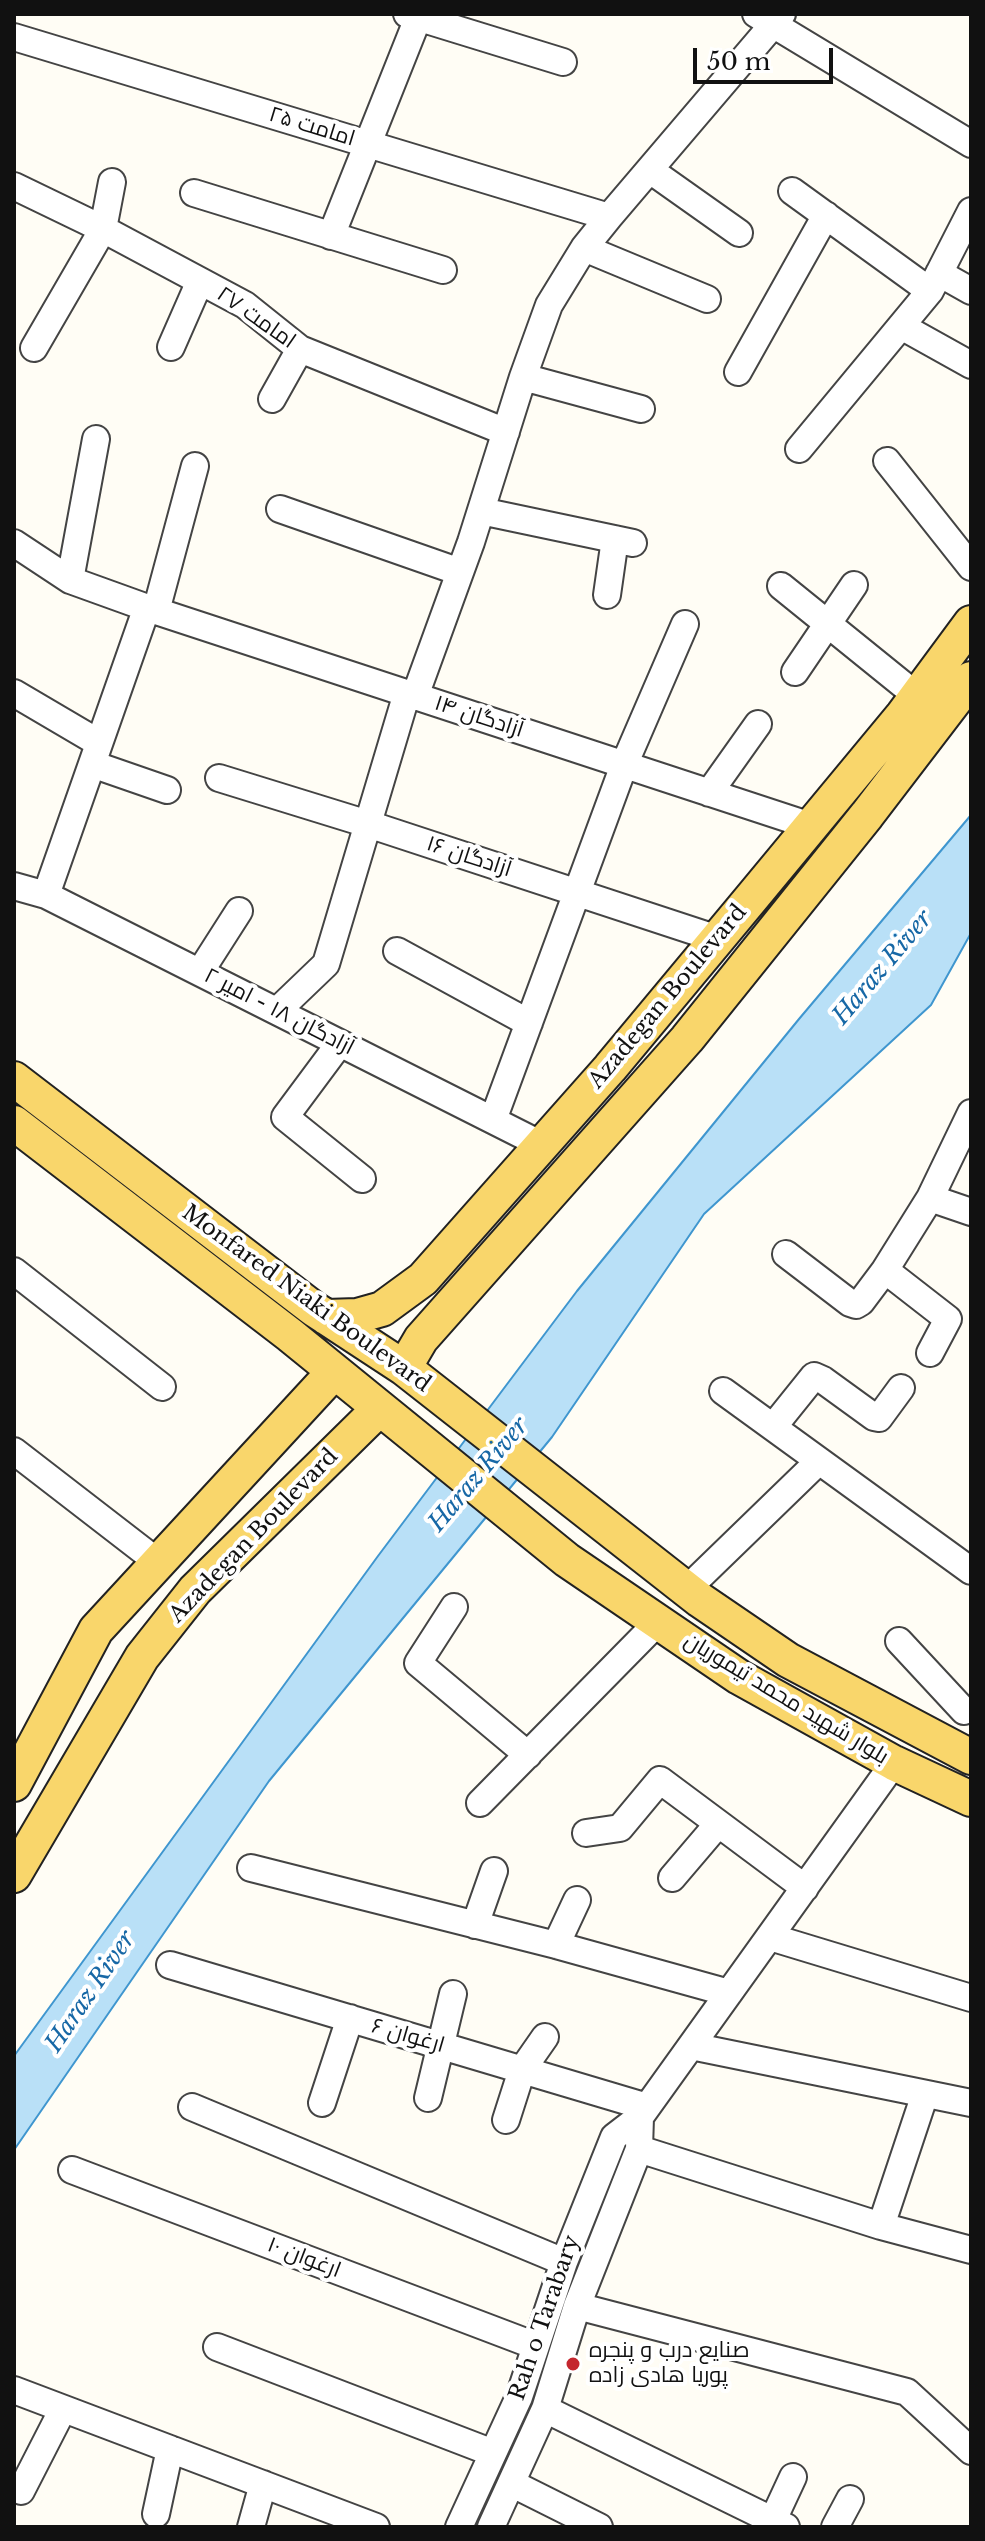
<!DOCTYPE html>
<meta charset="utf-8">
<style>
body{margin:0}
#map{position:relative;width:985px;height:2541px;overflow:hidden;background:#fffdf5;font-family:"Libre Baskerville",serif}
canvas{display:block}
.frame{position:absolute;inset:0;border:16px solid #111;pointer-events:none}
.scale{position:absolute;left:693px;top:48px;width:140px;height:36px;box-sizing:border-box;border:4px solid #111;border-top:0;padding-left:10px;font-size:24px;line-height:28px;white-space:nowrap;color:#111;-webkit-text-stroke:6px #fff;paint-order:stroke}
</style>
<div id="map">
<canvas width="985" height="2541"></canvas>
<div class="frame"></div>
<div class="scale">50 m</div>
</div>
<script>
const c = document.querySelector('canvas').getContext('2d');
c.lineJoin = 'round';
function fill(path, color) {
  c.fillStyle = color;
  c.fill(path, 'evenodd');
}
function stroke(path, color, width, dash) {
  c.strokeStyle = color;
  c.lineWidth = width;
  c.lineCap = dash ? 'butt' : 'round';
  c.setLineDash(dash || []);
  c.stroke(path);
}
function drawText(font, color, halo, rows, align = 'center') {
  c.font = font + ' "Libre Baskerville",Cairo,serif';
  c.lineWidth = 8;
  c.setLineDash([]);
  c.textBaseline = 'middle';
  c.strokeStyle = halo;
  c.fillStyle = color;
  for (const [text, x, y, turn = 0] of rows) {
    c.save();
    c.translate(x, y);
    c.rotate((+turn || 0) * Math.PI / 180);
    c.textAlign = isNaN(turn) ? turn : align;
    if (halo) c.strokeText(text, 0, 0);
    c.fillText(text, 0, 0);
    c.restore();
  }
}
const water = new Path2D(`
 M971,815v118l-40,72 -227,209 -152,223 -283,344 -255,369v-94l364,-500 199,-265 222,-272z`);
fill(water, '#b9e0f7');
stroke(water, '#3f96cf', 2);
const minor = new Path2D(`
 M407,14l156,48
 M756,14l215,130
 M14,37l595,180
 M650,170l89,63
 M14,186l89,43 142,76 55,44 206,83
 M792,191l138,100
 M194,193l249,77
 M331,236l87,-218
 M584,248l123,51
 M939,273l32,18
 M901,326l70,39
 M171,347l29,-66
 M34,348l69,-119 9,-47
 M738,372l88,-157
 M523,377l118,32
 M272,399l28,-50
 M799,449l131,-158 41,-80
 M887,461l84,106
 M280,509l180,63
 M481,511l152,32
 M14,543l56,37 86,31 655,215
 M70,580l26,-141
 M781,586l136,110
 M607,595l8,-56
 M156,611l39,-145
 M795,672l59,-87
 M14,693l85,50
 M415,696l56,-154 52,-165 26,-72 35,-57 25,-31 173,-203
 M92,764l75,26
 M219,778l149,46 350,115
 M709,793l49,-69
 M14,886l32,9 496,250
 M46,895l101,-288
 M397,951l132,72
 M200,972l39,-61
 M277,1011l49,-47 81,-271
 M340,1043l-55,74 77,62
 M493,1120l131,-355 61,-141
 M930,1198l41,14
 M786,1254l64,49 6,2 5,-3 24,-32
 M14,1271l148,116
 M930,1353l18,-34 -63,-49 45,-72 41,-85
 M723,1391l248,180
 M773,1427l41,-51 9,4 51,37 5,1 22,-30
 M14,1451l145,112
 M686,1590l133,-129
 M454,1607l-36,56 110,92
 M899,1641l65,70
 M480,1803l178,-181
 M586,1833l34,-5 40,-48 145,108
 M251,1868l305,77 173,48
 M672,1878l46,-54
 M475,1925l19,-54
 M770,1937l201,61
 M556,1945l21,-45
 M170,1965l477,142
 M691,2046l280,57
 M428,2098l25,-104
 M322,2103l28,-85
 M192,2107l372,155
 M506,2120l16,-50 23,-33
 M639,2149l242,77 90,24
 M72,2170l464,176
 M881,2226l44,-132
 M577,2306l330,86 64,59
 M217,2347l276,106
 M14,2390l362,137
 M545,2409l241,118
 M511,2483l88,44
 M21,2491l42,-82
 M156,2514l14,-65
 M773,2520l20,-43
 M251,2527l12,-43
 M459,2527l60,-130 45,-135 50,-125 26,-20 254,-354
 M491,2527l54,-118 32,-103 62,-157 1,-32
 M835,2527l15,-28`);
const major = new Path2D(`
 M14,1079l300,230 90,59 296,232 88,60 183,97
 M14,1123l276,212 277,225 172,117 155,86 77,36
 M326,1317l31,-1 25,-7 41,-30 187,-211 144,-173 149,-180 68,-92
 M404,1368l17,-29 266,-300 180,-224 104,-136
 M14,1784l82,-154 238,-258
 M14,1875l128,-218 53,-67 184,-181`);
stroke(minor, '#444', 30);
stroke(major, '#222', 38);
stroke(minor, '#fff', 26);
stroke(major, '#f9d66b', 34);
for (const [x, y, r, color] of [
 [573,2364,8,"#c4262e"]
]) {
  const dot = new Path2D();
  dot.arc(x, y, r, 0, 2 * Math.PI);
  c.fillStyle = color;
  c.fill(dot);
  stroke(dot, '#fff', 3);
}
drawText('22px', '#111', '#fff', [
 ["امامت ۲۵",312,127,17],
 ["امامت ۲۷",256,318,35],
 ["آزادگان ۱۴",479,717,18],
 ["آزادگان ۱۶",469,857,18],
 ["Azadegan Boulevard",668,997,-50],
 ["آزادگان ۱۸ - امیر ۲",279,1012,27],
 ["Monfared Niaki Boulevard",306,1299,36],
 ["Azadegan Boulevard",254,1536,-46],
 ["بلوار شهید محمد تیموریان",786,1699,31],
 ["ارغوان ۶",408,2036,16],
 ["ارغوان ۱۰",304,2258,21],
 ["Rah o Tarabary",545,2318,-71]
]);
drawText('22px', '#111', '#fff', [
 ["صنایع درب و پنجره",589,2351],
 ["پوریا هادی زاده",589,2376]
], 'left');
drawText('italic 24px', '#1768a6', '#fff', [
 ["Haraz River",883,968,-50],
 ["Haraz River",479,1475,-50],
 ["Haraz River",91,1992,-56]
]);
</script>
